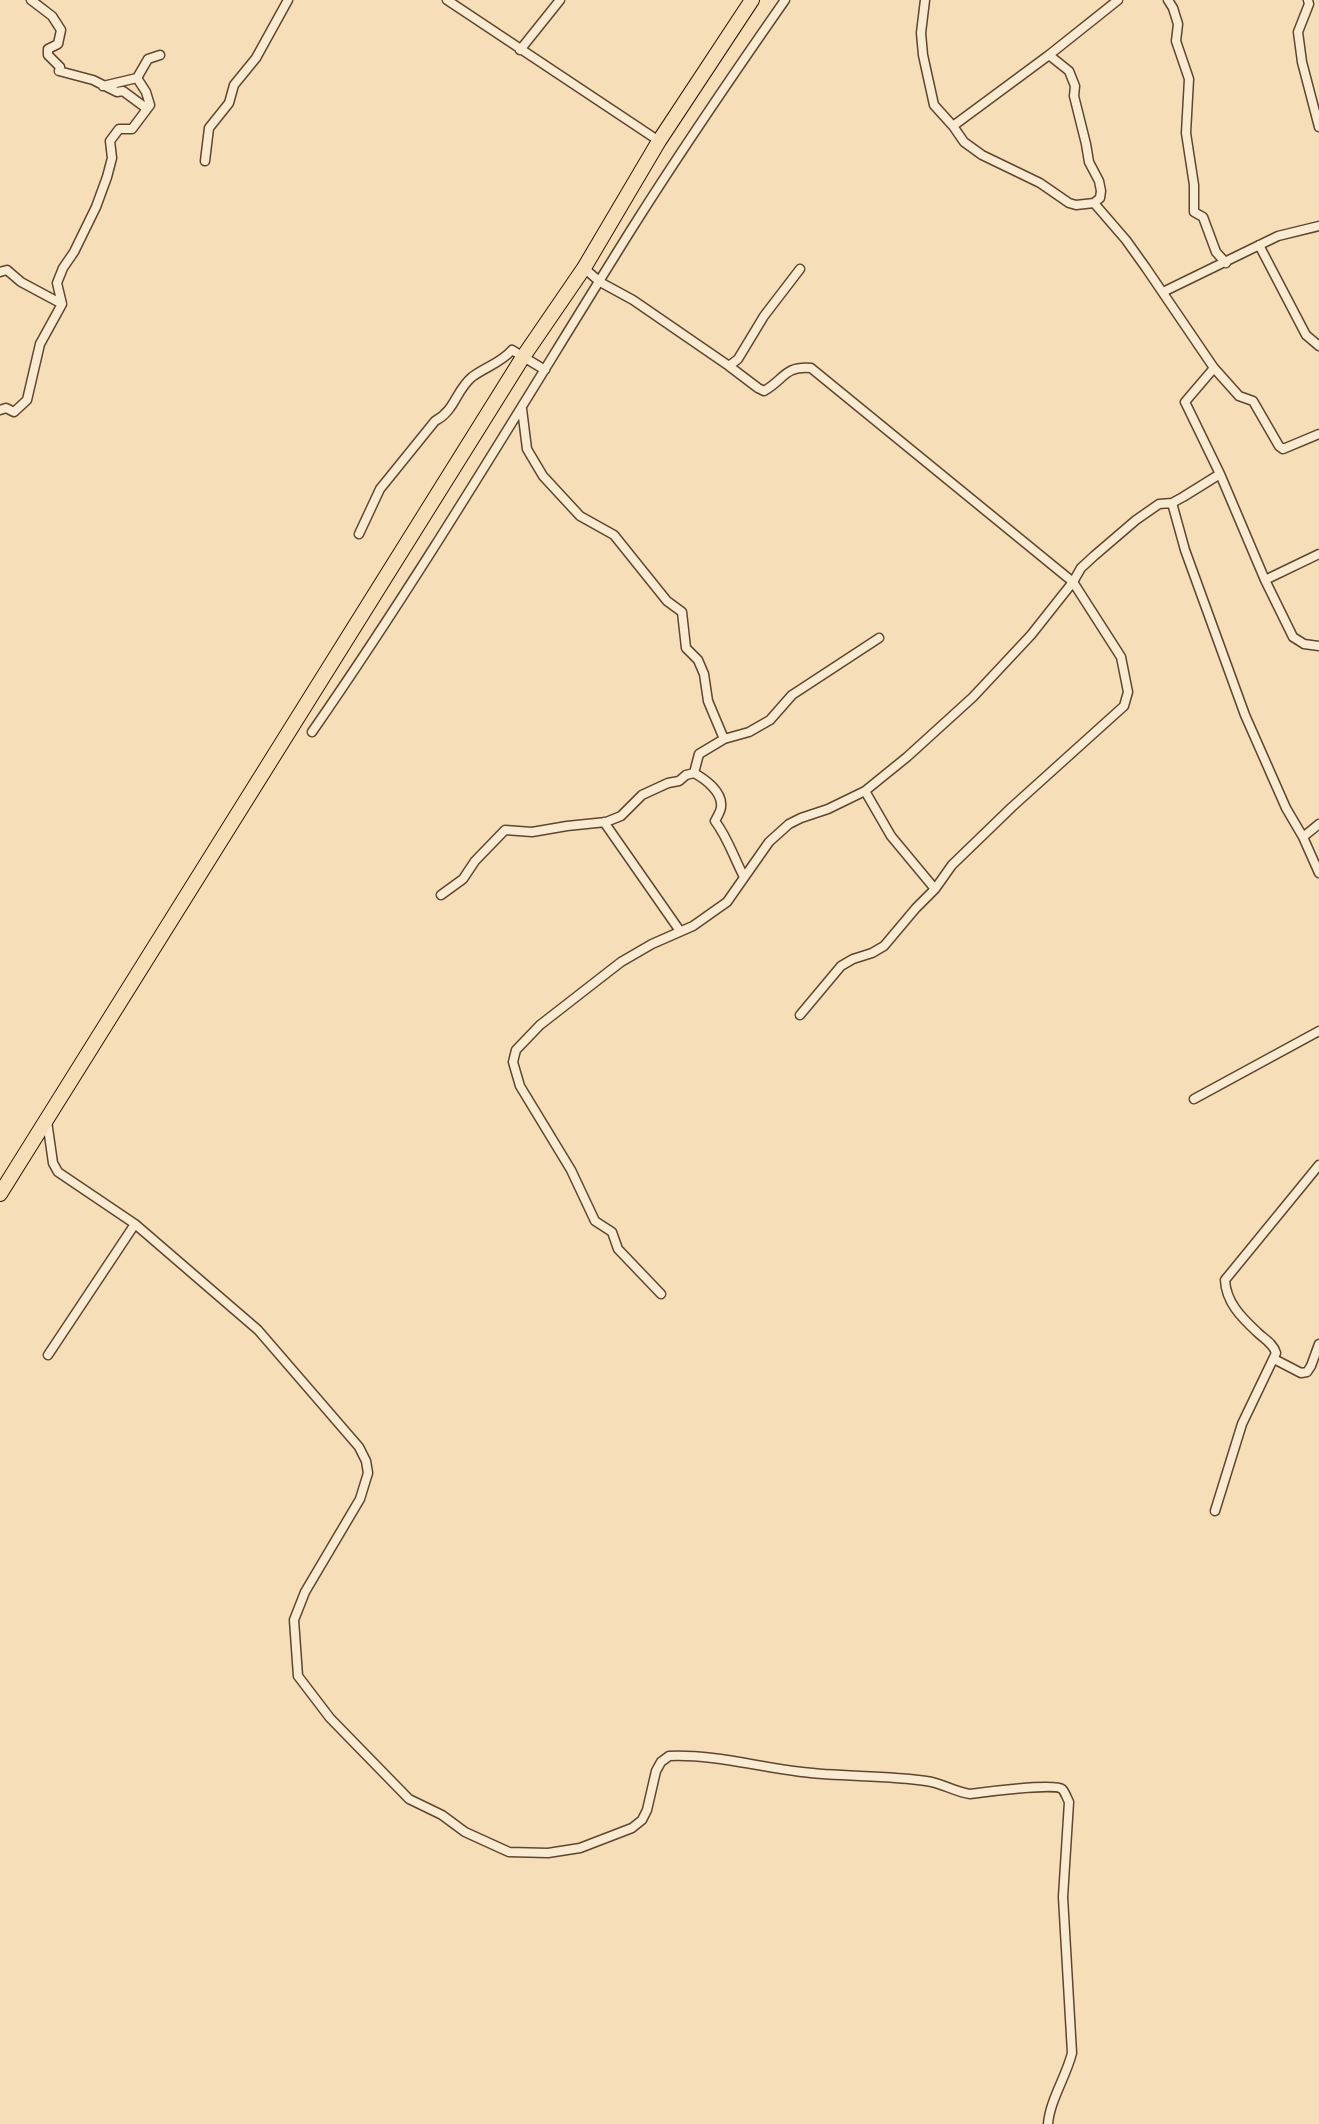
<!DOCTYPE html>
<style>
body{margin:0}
canvas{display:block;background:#f6deb9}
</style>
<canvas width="1319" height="2124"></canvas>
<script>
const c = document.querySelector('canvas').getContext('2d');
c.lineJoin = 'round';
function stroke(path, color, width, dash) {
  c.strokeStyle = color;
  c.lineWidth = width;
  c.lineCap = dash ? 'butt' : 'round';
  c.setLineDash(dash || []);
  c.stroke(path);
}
const minor = new Path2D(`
 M31,0l21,16 9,14 -3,14 -10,5v6l12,12 -1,4 34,9 24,12 6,-1 23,17
 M447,0l212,141
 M925,0l-4,33 2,22 11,50 19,21 11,16 18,13 58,28 29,20 7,2 18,-2 6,-5 1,-7 -2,-10 -10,-19 -3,-18 -12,-48 1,-10 -6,-15 -20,-16
 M1168,0l5,8 5,16 -2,17 13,38 -3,54 8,52v27l9,5 13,35 10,11
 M1308,0l1,4 -11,28 4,30 17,65
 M520,50l40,-50
 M103,86l34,-8
 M953,126l96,-71 69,-55
 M205,161l4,-33 20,-25 5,-18 22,-27 32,-58
 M1094,203l32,37 20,28 68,100 25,28 14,5 26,45 4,3 36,-15
 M1259,245l47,90 13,11
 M584,268l16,14 33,18 96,66 9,-7 26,-43 36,-47
 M0,272l7,-2 14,12 41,22
 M1163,292l115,-56 41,-10
 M729,366l29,22 6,3c21,-12 20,-25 47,-23l262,214 48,75 7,35 -4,14 -112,101 -60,58 -17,24 -19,19 -32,38 -12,7 -19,6 -12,7 -41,49
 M1214,368l-29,34 2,4 33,68 45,106 28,57 11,7 15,2
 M522,409l5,40 16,27 37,40 34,19 53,66 15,11 4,36 12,12 6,14 4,27 16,38
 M0,410l6,-2 8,4 13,-12 13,-56 22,-40 -5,-21 6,-15 11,-16 22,-45 11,-30 5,-19 -2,-17 9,-12h13l18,-24 -4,-13 -9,-14 11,-19 12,-4
 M1172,503l13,47 60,165 41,93 17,29 16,36
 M359,534l21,-45 55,-68c20,-10 21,-31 37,-44 13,-10 29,-14 40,-27l33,20
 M1265,580l54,-26
 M312,732c113,-163 214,-334 319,-502 49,-78 101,-154 154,-230
 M865,791l26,45 44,53
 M604,822l76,109
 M1303,837l16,-13
 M744,877c-10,-19 -16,-39 -29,-56 2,-4 6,-10 6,-14 2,-15 -16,-28 -27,-34l5,-19 25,-15 25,-7 21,-12 22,-25 87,-57
 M441,895l22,-16 12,-18 30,-31 27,2 35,-6 39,-4 15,-6 21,-21 26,-12 11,-2 7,-6 8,-2
 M1194,1099l125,-68
 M47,1121l6,42 5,9 77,52 123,106 101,117 7,14 2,12 -8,26 -55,93 -11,28 4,56 32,42 79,81 33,16 23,17 44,20 39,1 32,-5 52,-20 10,-8 5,-10 9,-39 5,-9 8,-6c44,-2 89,11 133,16 41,5 83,3 124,9 16,2 29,11 44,13 14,-2 85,-11 92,-5 3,3 5,9 7,13l-6,95 9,156c-6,24 -22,47 -24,71
 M661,1294l-43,-45 -6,-17 -17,-11 -24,-51 -51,-84 -7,-24 3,-12 24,-25 81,-63 31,-18 41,-18 34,-24 42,-60 20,-18 12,-6 27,-9 37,-18 42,-34 66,-60 58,-62 42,-53 8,-14 13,-12 42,-36 23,-16 13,-1 11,-6 37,-23
 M48,1355l87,-131
 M1274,1359l27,14 6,-1 4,-6 8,-22
 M1215,1511l27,-87 34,-71c-3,-10 -12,-14 -19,-21 -16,-15 -31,-30 -32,-52l94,-115`);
const primary = new Path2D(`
 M0,1194l523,-837 61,-89 75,-127 93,-141`);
stroke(minor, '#5f462f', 11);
stroke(primary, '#2d1401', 16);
stroke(minor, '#f9ead2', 8);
stroke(primary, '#f6deb9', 14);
</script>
